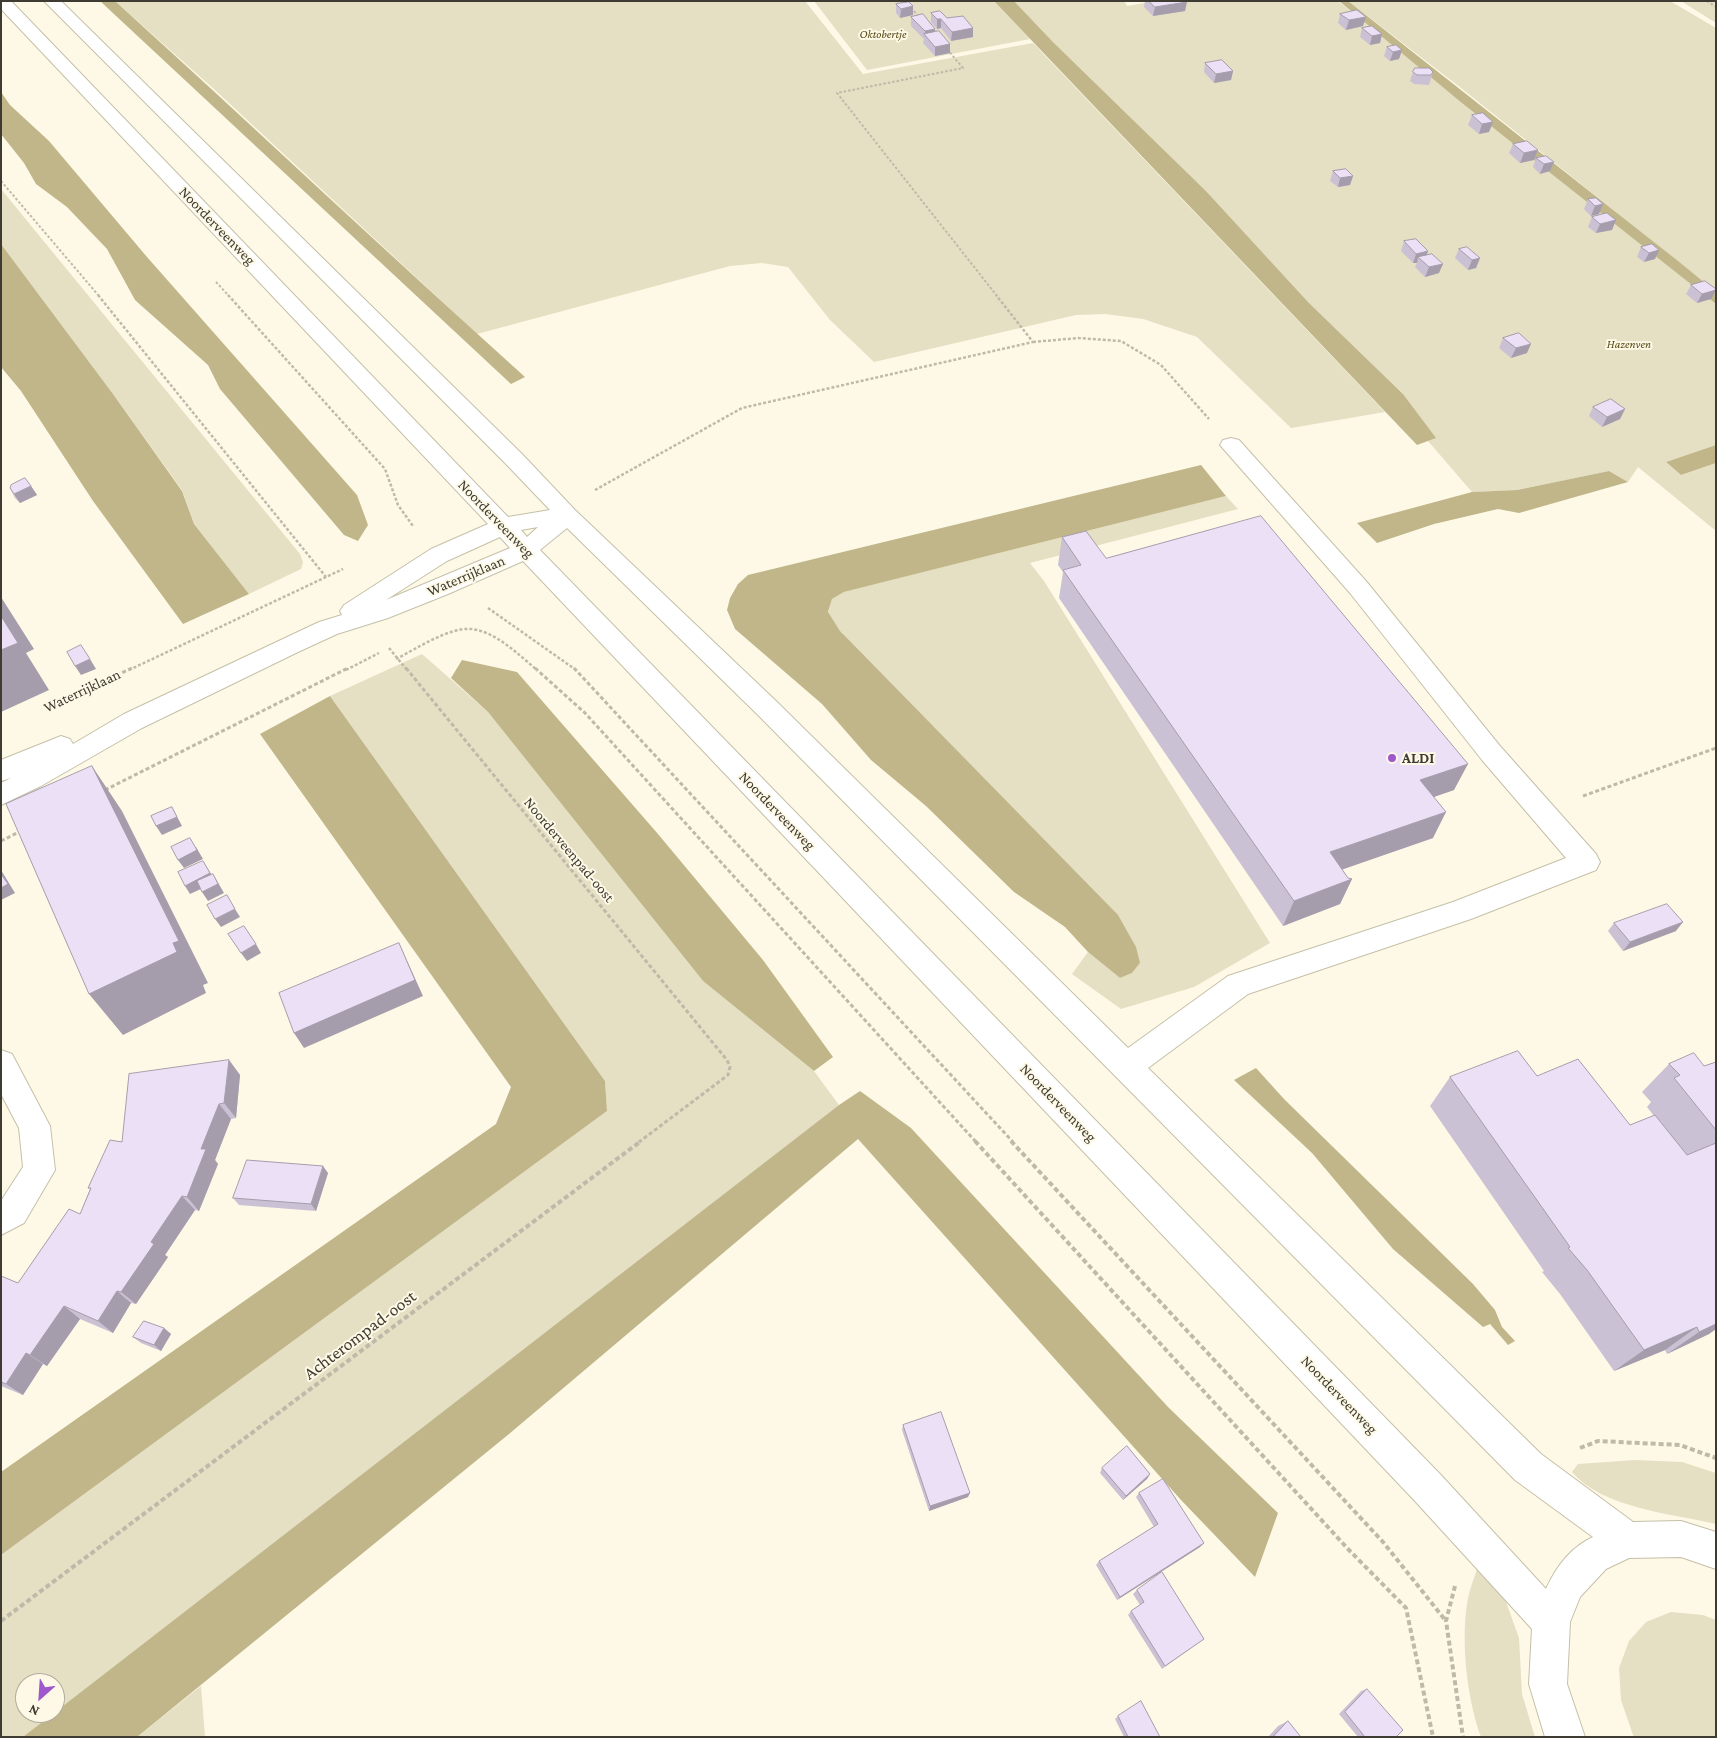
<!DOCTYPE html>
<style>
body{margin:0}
#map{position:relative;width:1717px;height:1738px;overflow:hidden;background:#fef9e6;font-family:"Crimson Pro",serif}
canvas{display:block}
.frame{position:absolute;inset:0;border:2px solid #3d3b32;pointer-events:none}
.north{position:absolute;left:15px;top:1673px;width:50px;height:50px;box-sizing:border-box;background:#fef9e6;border:1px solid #b1ad9e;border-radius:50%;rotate:206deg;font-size:14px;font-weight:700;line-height:20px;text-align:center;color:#3d3b32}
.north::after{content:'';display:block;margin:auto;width:18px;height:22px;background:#9e57cc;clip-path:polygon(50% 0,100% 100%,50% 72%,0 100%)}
</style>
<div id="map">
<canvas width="1717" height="1738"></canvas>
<div class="frame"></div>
<div class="north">N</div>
</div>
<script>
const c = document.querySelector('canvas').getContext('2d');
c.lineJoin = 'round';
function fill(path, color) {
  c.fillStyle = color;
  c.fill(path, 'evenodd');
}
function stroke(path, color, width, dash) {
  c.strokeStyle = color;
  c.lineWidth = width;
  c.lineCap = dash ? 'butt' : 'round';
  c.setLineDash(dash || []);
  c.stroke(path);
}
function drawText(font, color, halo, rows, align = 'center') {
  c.font = font + ' "Crimson Pro",serif';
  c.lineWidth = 4;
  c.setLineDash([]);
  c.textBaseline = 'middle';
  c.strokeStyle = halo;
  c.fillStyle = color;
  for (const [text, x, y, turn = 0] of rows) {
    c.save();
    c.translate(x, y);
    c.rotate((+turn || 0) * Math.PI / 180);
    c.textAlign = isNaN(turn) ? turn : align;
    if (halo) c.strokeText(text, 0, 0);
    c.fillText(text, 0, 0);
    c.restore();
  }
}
fill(new Path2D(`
 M115,1h690l58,73 170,-31 352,369 -94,16 -94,-91 -54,-18 -38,-5 -29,1 -202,47 -44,-42 -42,-53 -26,-4 -32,3 -253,68 -262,-244z
 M814,1h180l36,38 -163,31z
 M1014,1h110l3,5 29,-5h182l378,303v141l-50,17 15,13 35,-12v68l-78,-64 -10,15 -19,-11 -92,19 -45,2 -44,-51 7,-3 -32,-44 -94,-91 -103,-112 -153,-149z
 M1348,1h322l46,27v264l-255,-204z
 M1681,1h35v22z
 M1,189l299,365 3,8 -2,7 -52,25 -55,-70 -12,-34 -69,-96 -112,-150z
 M1226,496l12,13 -208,54 14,18 226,362 -76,44 -73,22 -49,-35 16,-22 32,26 12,-5 8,-10 -300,-332 -12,-18 4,-14 12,-7z
 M422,654l66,58 215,269 111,90 25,34 -807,632h-31v-182l606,-444 -2,-30 -275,-385zM25,1683h30v30h-30z
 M1635,1460l47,2 34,11v51c-43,-10 -114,-16 -144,-52l6,-8z
 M1479,1563l27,39 13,36 3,56 13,43h-54c-14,-38 -20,-94 -14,-133 2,-14 8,-28 12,-41z
 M1671,1612l32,3 13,5v117h-82l-1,-2 -12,-35 -2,-32 10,-27 17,-19z
 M201,1686l4,51h-68z`), '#e5dfc3');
fill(new Path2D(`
 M100,1h15c138,125 272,252 410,376l-14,7z
 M994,1h20l39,41 153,149 103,112 94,91 33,44 -19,7z
 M1339,1h9l330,260 38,31v12l-254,-201z
 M1,92l9,13 39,36 98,116 210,238 11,30 -10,16 -14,-6 -124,-146 -12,-24 -73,-65 -28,-51 -40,-42 -31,-23 -12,-21 -23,-29z
 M1,244l112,150 69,97 12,33 55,70 -66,30 -90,-123 -72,-110 -20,-24z
 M1716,445v18l-35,12 -15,-13z
 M1201,465l25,31 -382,96 -12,7 -4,13 12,19 278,284 18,32 4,16 -8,10 -12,5 -32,-26 -23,-25 -51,-35 -88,-86 -55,-46 -49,-56 -87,-75 -8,-19 3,-12 8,-14 10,-9z
 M1609,471l19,11 -109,31 -21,-4 -64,15 -57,19 -20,-20 115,-31 45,-2z
 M462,660l55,12 141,162 105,126 70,97 -19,14 -111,-90 -215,-269 -37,-34z
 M330,696l275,385 2,30 -606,444v-83l495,-348 15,-37 -251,-353z
 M1256,1068l28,31 189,185 22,26 7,17 13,14 -7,4 -18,-21 -7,3 -90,-78 -81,-96 -78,-73z
 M860,1091l51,37 257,279 110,106 -23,64 -74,-77 -323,-361 -349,295 -372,303h-114l816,-632z`), '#c0b68a');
const minor = new Path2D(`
 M1,1h10l497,516 42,-7 -44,-46 -462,-463h17l461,453 53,56 201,191 352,347 100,-72 225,-74 113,-44 -84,-98 -132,-167 -130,-148 3,-5 8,-2 8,2 127,141 134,165 96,108 4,8 -4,8 -125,49 -223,75 -100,74 393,386 92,68 48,-1 35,11v37l-35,-12 -52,1 -23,11 -26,28 -10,25 -3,62 18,53h-40l-16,-53 3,-55 -118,-129 -891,-939 -75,33 -60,24 -51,16 -39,18 -156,76 -101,58 -40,19v-22l10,-5 -10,3v-21l60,-24 9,3 3,5 51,-30 195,-92 23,-7 -2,-4 4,-6 87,-56 57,-25 -487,-515zM538,527l-11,10 -6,-7zM567,528l191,187 757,765 78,57c-22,10 -37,30 -47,52l-106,-115 -900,-924zM500,537l10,11 -124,52 61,-39z
 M1,1050l11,4 38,72 5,44 -31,53 -23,12v-34l22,-34 -4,-39 -18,-34z`);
stroke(minor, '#c5c0a8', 2);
stroke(new Path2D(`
 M905,1l15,17
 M1707,1l9,6
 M947,49l16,19 -126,25 160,203
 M1,181l98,115
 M216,282l13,14`), '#bebaaa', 2, [2.5, 2]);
stroke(new Path2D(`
 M98,295l228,282
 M228,295l157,174 13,36 15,21
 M1033,342l45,-4 43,3 40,24 48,54
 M595,490l147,-82 291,-66 -37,-47
 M488,608l88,62
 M389,648l18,22
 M396,659c20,-10 53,-32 75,-30 24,2 48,26 66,41
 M129,670l214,-101
 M346,670l33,-17`), '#bebaaa', 2.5, [3, 2]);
stroke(new Path2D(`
 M406,668l321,392 3,7 -2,8 -89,67
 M535,668l50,45 391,429
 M574,668l439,474
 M46,709l86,-41
 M105,790l243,-122
 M1583,796l133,-48
 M1,841l20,-10`), '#bebaaa', 3, [4, 2.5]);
stroke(new Path2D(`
 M975,1141l373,408 58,59 27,129
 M1011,1141l372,401 63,79
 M1580,1448l18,-7 82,4 36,13
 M1455,1586l-9,35 17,116
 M1,1621l640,-480`), '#bebaaa', 4, [5, 3]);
fill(minor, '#fff');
fill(new Path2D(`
 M1145,1h41l-1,10 -32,5 -9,-9z
 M896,4l17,2v9l-13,3 -4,-5z
 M931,13l16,5 26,19 -22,4 -10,-13 -4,1 -6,-7z
 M1340,14l23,12 -17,4 -8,-7z
 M911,17l24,15 15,21 -15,3 -12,-13 1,-4 -13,-13z
 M1362,28l20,6 -2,9 -10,2 -10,-8z
 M1387,47l15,3 -3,9 -9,2 -6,-5z
 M1205,63l28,8 -2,9 -17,3 -10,-11z
 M1413,72h20l-4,13 -15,-1 -4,-3z
 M1483,113l6,19 -10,2 -11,-9 4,-10z
 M1513,144l25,6 -4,10 -14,3 -11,-10z
 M1546,156l4,15 -10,3 -7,-7 3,-9z
 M1333,171l20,5 -3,9 -12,2 -8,-6z
 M1596,198l3,16 -8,2 -7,-7 4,-10z
 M1592,217l20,13 -16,3 -8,-6z
 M1404,241l23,14 12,18 -14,4 -10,-10 2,-4h-4l-12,-12z
 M1652,244l3,15 -11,3 -7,-5 4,-10z
 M1459,249l21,9 -4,10 -8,2 -13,-12z
 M1691,285l20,14 -14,4 -11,-9z
 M1503,338l24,15 -16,5 -12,-10z
 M1593,407l32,2 -5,10 -18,8 -13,-11z
 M31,486l6,9 -17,8 -5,-5 -5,-10z
 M1062,537l44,21 348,232 -20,7 -1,41 -91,31 6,9 4,1 -12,25 -57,22 -224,-328 4,-26 -5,-7z
 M1614,923l62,8 -53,20 -15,-20z
 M229,1060l11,15 -4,43 -5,1 -16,41 3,4 -19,47 -4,-1 -30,45 3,2 -32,47 -5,-1 -18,30 -33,-14 -33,47 -4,-2 -20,31 -22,-9v-110l17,7 62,-69 10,-25 -2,-1 34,-46z
 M1716,1062v267l-7,5 -42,20 -2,-4 -51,21 -54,-77 -18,-22 2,-1 -114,-165 20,-29 87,-1 93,49 24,-9 -7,-9 4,-5 -9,-10 27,-28 35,2z
 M328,1173l-12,38 -77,-6 -6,-7z
 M164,1328l7,6 -10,17 -20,-8 -8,-6z
 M903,1425l65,72 -39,14 -27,-81z
 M1102,1468l48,6 -3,5 -24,21 -23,-27z
 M1139,1493l65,50 -4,4 -83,53 -21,-35 3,-4 55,-34 -18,-30z
 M1137,1590l67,49 -42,30 -34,-54 3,-4 9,-6 -7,-11z
 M1367,1689l29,48h-38l-19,-23 22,-23z
 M1118,1716l42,21h-36l-9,-18z
 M1288,1721l13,16h-33l10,-11z`), '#cbc1d4');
fill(new Path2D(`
 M1187,2l-2,9 -32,5 2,-9z
 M913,6v9l-13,3 1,-9z
 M1366,17l-3,9 -17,4 3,-10z
 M937,19h4v9l-4,1z
 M973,28v9l-22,4 1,-9z
 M935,29v9l-10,-2v-5z
 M1382,34l-2,9 -10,2 2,-9z
 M950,44v9l-15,3v-9z
 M1402,50l-3,9 -9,2 3,-9z
 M1233,71l-2,9 -17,3 2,-9z
 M1493,122l-4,10 -10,2 3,-10z
 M1538,150l-4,10 -14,3 4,-10z
 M1554,162l-4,9 -10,3 4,-10z
 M1353,176l-3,9 -12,2 2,-9z
 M1603,204l-4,10 -8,2 4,-10z
 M1616,220l-4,10 -16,3 4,-9z
 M1659,250l-4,9 -11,3 5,-9z
 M1428,251l-3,10 -7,-4 -1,6h-4l3,-9z
 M1480,258l-4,10 -8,2 4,-10z
 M1443,264l-4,9 -14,4 4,-10z
 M1716,290l-5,9 -14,4 5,-9z
 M1531,344l-4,9 -16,5 5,-10z
 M1625,409l-5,10 -18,8 5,-10z
 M31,486l6,9 -17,8 -6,-9z
 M1,597l33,52 -8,4 23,37 -48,22z
 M90,659l6,10 -15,6 -6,-9z
 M1468,764l-14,26 -47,16 13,-26z
 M92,766l30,45 86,172 -5,2 3,8 -83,42 -34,-41z
 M172,807l10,19 -20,9 -6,-9z
 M1446,812l-13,26 -115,40 12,-26z
 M196,847l7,12 -19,9 -6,-8z
 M203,861l13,21 -26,12 -5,-8z
 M1,870l14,23 -14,7z
 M213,874l11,19 -16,8 -6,-9z
 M1352,879l-12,25 -57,22 11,-25z
 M235,909l5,8 -19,10 -6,-8z
 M1683,922l-7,9 -53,20 7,-9z
 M399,943l24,53 -119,52 -10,-15z
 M256,944l5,9 -14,8 -6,-8z
 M229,1060l11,15 -4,43 -12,-15z
 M219,1104l12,15 -16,41 3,4 -19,47 -12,-14 14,-48z
 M323,1166l5,7 -12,38 -5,-7z
 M182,1196l13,14 -30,45 3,2 -32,47 -15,-12 30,-50z
 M117,1291l14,12 -18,30 -15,-12z
 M64,1306l16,13 -33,47 -17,-11z
 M1716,1323v6l-7,5 -42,20 32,-22z
 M1697,1327l-32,23 -51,21 30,-21z
 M164,1328l7,6 -10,17 -7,-6z
 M26,1353l17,11 -20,31 -17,-11z
 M1150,1474l-3,5 -24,21 3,-4z
 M970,1493l-2,4 -39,14 1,-5z
 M1204,1543l-4,4 -83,53 3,-3z`), '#a59dac');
const building = new Path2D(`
 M1149,1h37l1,1 -32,5z
 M909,2l4,4 -12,3 -5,-5z
 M1357,10l9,7 -17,3 -9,-6z
 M940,11l7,7 16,-2 10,12 -21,4 -11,-13h-4l-6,-6z
 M923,14l12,15 -10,2 -14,-14z
 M1372,26l10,8 -10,2 -10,-8z
 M939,31l11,13 -15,3 -11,-13z
 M1396,45l6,5 -9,2 -6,-5z
 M1222,60l11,11 -17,3 -11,-11z
 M1415,68h14l4,4 -2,3h-14l-4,-3z
 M1483,113l10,9 -11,2 -10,-9z
 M1527,141l11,9 -14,3 -11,-9z
 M1546,156l8,6 -10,2 -8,-6z
 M1346,169l7,7 -13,2 -7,-7z
 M1596,198l7,6 -8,2 -7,-7z
 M1607,213l9,7 -16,4 -8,-7z
 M1416,239l12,12 -12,3 -12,-13z
 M1652,244l7,6 -10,3 -8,-6z
 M1467,247l13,11 -8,2 -13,-11z
 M1432,254l11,10 -14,3 -11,-10z
 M1705,281l11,8v1l-14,4 -11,-9z
 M1519,333l12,11 -15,4 -13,-10z
 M1611,399l14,10 -18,8 -14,-10z
 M25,478l6,8 -17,8 -4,-6 1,-3z
 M1261,516l207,248 -48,16 26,32 -116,40 18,26 4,1 -58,22 -231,-331 18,-5 -19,-28 24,-6 20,27z
 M1,616l17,27 -17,7z
 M81,645l9,14 -15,7 -8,-14z
 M92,766l87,175 -6,2 4,9 -88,42 -83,-190z
 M172,807l5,10 -21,9 -5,-10z
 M190,838l7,12 -19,10 -7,-13z
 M203,861l7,12 -25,13 -7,-14z
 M1,874l7,10 -7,4z
 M213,874l5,10 -16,8 -5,-11z
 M227,895l8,14 -20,10 -8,-14z
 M1667,904l16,18 -53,20 -16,-19z
 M244,926l12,18 -15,9 -13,-19z
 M399,943l16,37 -121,53 -15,-40z
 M1518,1051l19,25 41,-17 52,66 25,-10 32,40 29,-12v181l-17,8 -2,-5 -53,23 -57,-80 -19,-22 2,-1 -120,-170z
 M1694,1053l10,13 12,-4v68l-42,-52 6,-3 -11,-11z
 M229,1060l-5,43 -5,1 -18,45h5l-19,48 -5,-1 -31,46 3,2 -33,48 -4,-1 -19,30 -34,-15 -34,49 -4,-2 -20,31 -5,-2v-106l17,7 51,-74 11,5 11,-26h-3l22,-48 12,2 7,-68z
 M247,1160l76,6 -12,38 -78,-6z
 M144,1321l20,7 -10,17 -21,-8z
 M941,1412l29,81 -40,13 -27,-81z
 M1127,1446l23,28 -24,22 -24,-28z
 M1163,1479l41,64 -84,54 -21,-36 59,-37 -19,-31z
 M1162,1572l42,67 -39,27 -34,-55 13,-9 -7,-12z
 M1367,1689l36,41 -7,7h-31l-20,-25z
 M1141,1701l19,36h-32l-10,-21z
 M1288,1721l13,16h-28z`);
fill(building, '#ece0f6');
stroke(building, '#a59dac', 1);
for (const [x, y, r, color] of [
 [1392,758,5,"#9e57cc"]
]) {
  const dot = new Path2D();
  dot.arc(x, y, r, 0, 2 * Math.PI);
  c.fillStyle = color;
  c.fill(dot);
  stroke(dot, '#fef9e6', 2);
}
drawText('italic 12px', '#564a15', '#fef9e6', [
 ["Oktobertje",883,34],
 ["Hazenven",1629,344]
]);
drawText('15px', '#3d3b32', '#fef9e6', [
 ["Noorderveenweg",217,226,46],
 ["Noorderveenweg",496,519,46],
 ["Waterrijklaan",466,576,-23],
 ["Waterrijklaan",82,691,-25],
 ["Noorderveenweg",777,811,46],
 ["Noorderveenpad-oost",569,850,50],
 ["Noorderveenweg",1058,1103,46],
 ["Noorderveenweg",1339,1395,46]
]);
drawText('bold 15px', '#3d3b32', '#fef9e6', [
 ["ALDI",1402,758]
], 'left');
drawText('18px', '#3d3b32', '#fef9e6', [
 ["Achterompad-oost",360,1335,-37]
]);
</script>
